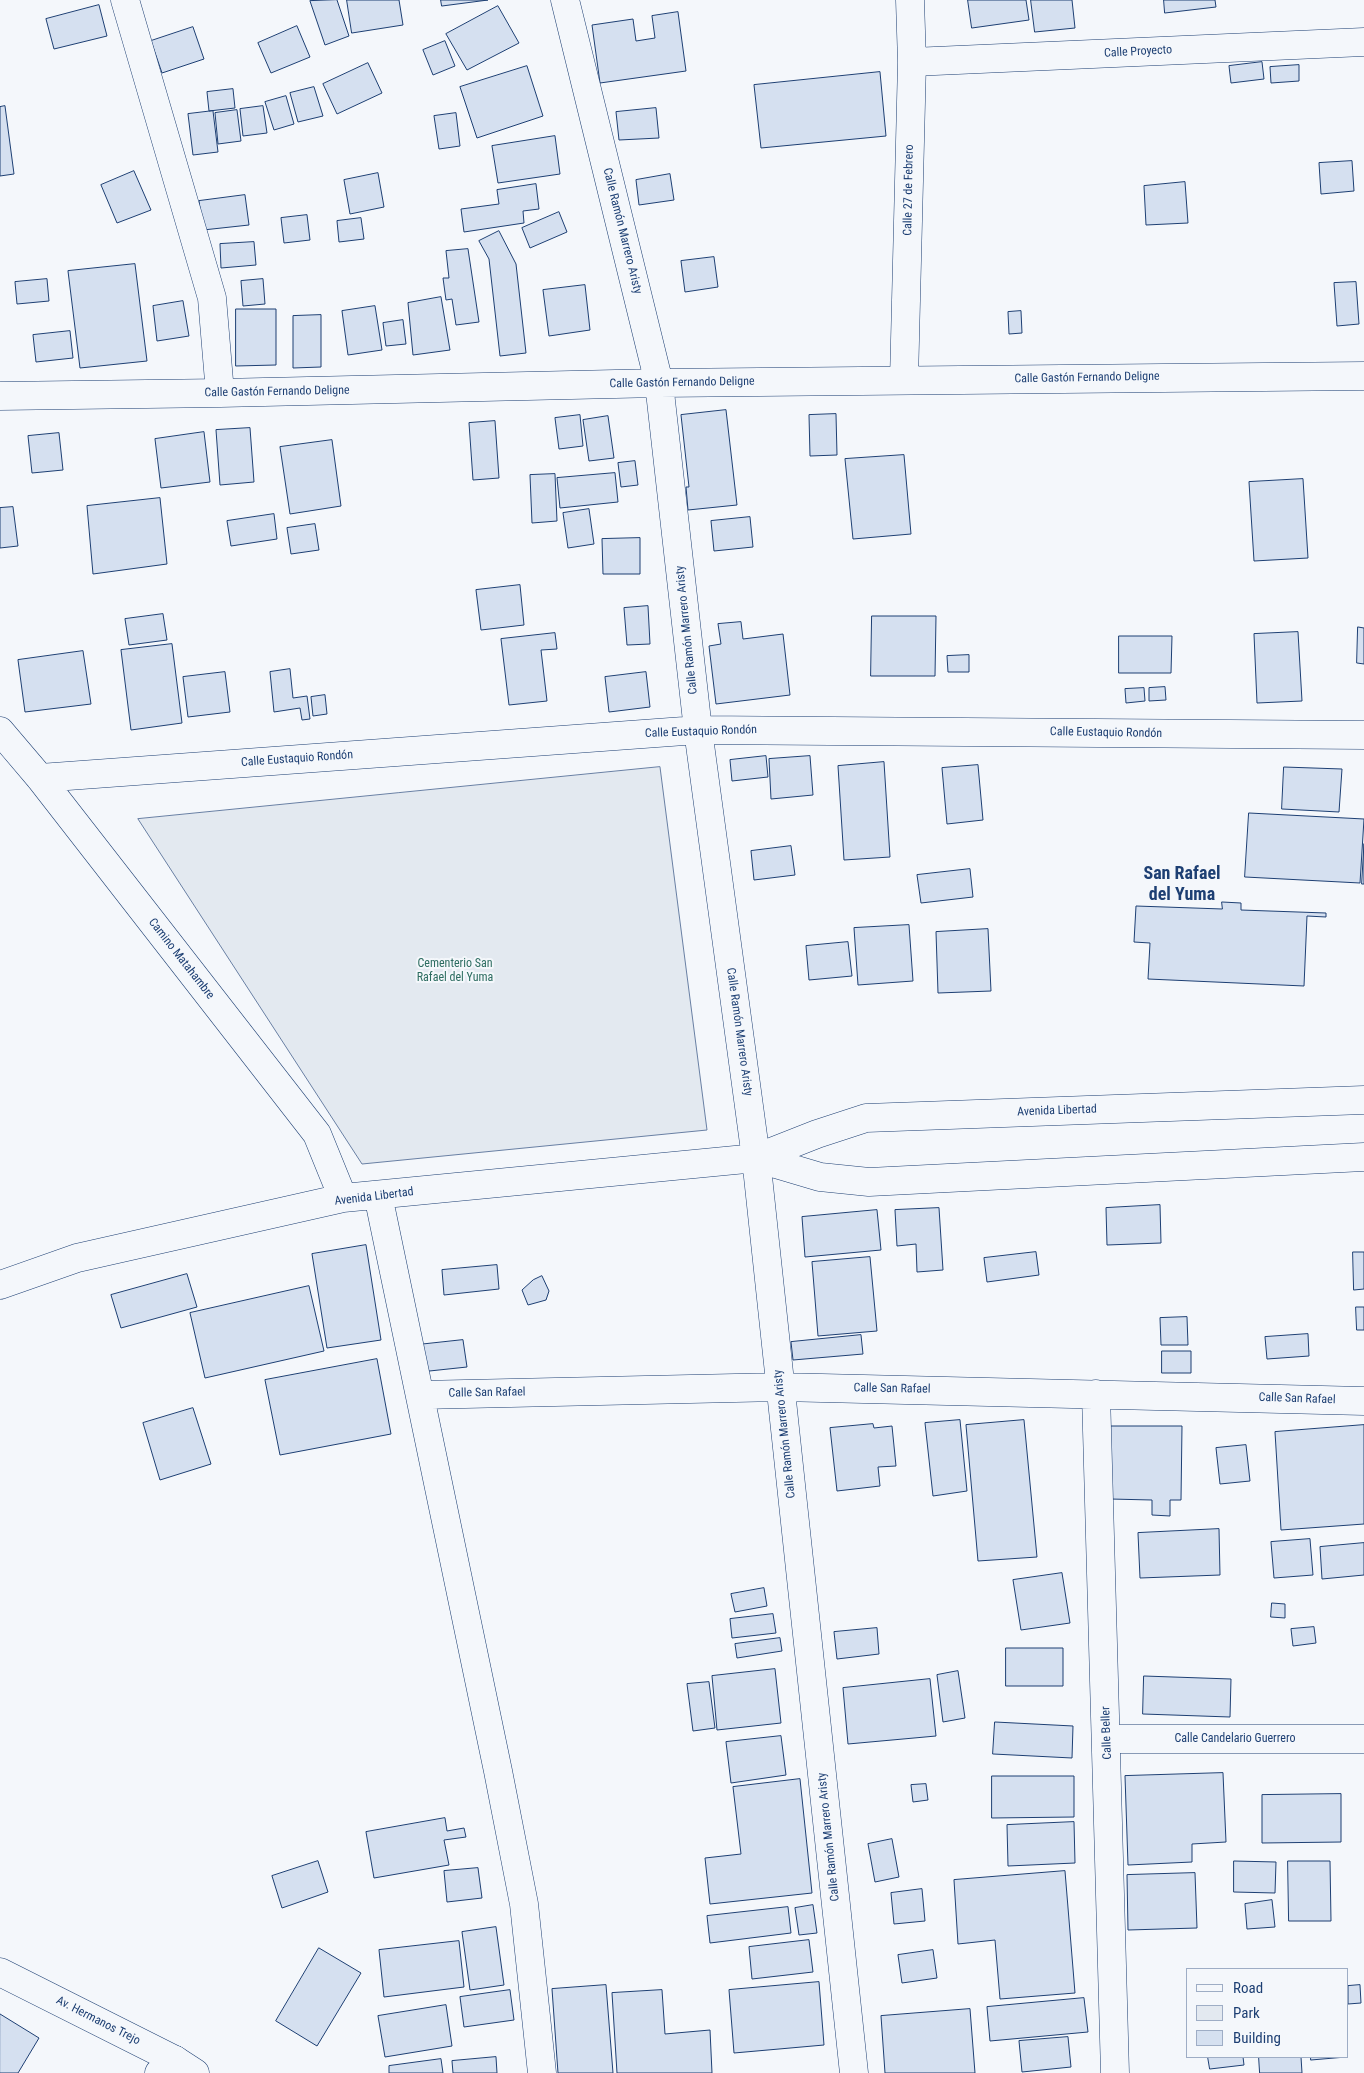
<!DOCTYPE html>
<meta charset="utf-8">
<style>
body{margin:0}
#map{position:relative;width:1364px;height:2073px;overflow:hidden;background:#f4f7fb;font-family:"Roboto Condensed",sans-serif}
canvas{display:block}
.legend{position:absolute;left:1186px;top:1968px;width:162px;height:90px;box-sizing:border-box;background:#f4f7fb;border:1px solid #9eadc5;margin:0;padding:6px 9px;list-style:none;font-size:15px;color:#1d3f73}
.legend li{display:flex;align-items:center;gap:10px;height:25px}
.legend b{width:25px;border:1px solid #9eadc5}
</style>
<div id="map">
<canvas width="1364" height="2073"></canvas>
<ul class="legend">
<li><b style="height:6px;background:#f4f7fb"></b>Road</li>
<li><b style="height:14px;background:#e3e9f0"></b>Park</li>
<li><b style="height:14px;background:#d5e0f0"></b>Building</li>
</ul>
</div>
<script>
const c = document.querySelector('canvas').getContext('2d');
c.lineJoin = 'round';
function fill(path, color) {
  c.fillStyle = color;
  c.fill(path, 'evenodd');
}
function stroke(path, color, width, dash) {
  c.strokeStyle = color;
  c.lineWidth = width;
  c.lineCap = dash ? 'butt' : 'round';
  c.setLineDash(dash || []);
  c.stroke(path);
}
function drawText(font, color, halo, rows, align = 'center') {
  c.font = font + ' "Roboto Condensed",sans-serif';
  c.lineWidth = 4;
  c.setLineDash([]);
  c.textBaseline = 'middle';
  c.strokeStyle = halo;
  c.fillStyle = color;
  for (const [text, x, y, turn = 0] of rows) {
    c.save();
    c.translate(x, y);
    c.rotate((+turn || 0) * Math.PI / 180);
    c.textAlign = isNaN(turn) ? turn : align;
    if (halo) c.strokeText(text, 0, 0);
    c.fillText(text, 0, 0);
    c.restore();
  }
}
const green = new Path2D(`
 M660,767l47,363 -345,34 -224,-345z`);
fill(green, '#e3e9f0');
stroke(green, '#687fa3', 1);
const building = new Path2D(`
 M337,0l12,36 -24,9 -15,-44z
 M347,0h52l4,25 -51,8z
 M441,0h47l-46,6z
 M968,0h58l3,20 -57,8z
 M1031,0h41l3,28 -40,4z
 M1164,0h51l1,7 -51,6z
 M99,5l8,31 -53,13 -8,-30z
 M498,6l21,37 -52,27 -21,-36z
 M678,12l8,59 -86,12 -8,-58 41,-6 3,22 19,-3 -3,-22z
 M297,26l13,31 -39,16 -13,-30z
 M193,27l11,32 -42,14 -11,-32z
 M445,41l10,25 -22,9 -10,-25z
 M1262,62l2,17 -33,4 -2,-17z
 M368,63l14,30 -45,21 -14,-30z
 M1299,65v16l-28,2 -1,-16z
 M527,66l16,50 -66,22 -17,-51z
 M880,72l6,64 -125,12 -7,-63z
 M314,87l9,29 -25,6 -8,-29z
 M233,89l2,19 -26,3 -2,-19z
 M286,96l8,28 -20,6 -9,-28z
 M5,106l9,68 -14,2v-69z
 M263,106l4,27 -24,3 -3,-27z
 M656,108l3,30 -40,2 -3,-28z
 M237,110l4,31 -23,3 -3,-31z
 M213,111l5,41 -25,3 -5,-41z
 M456,113l4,33 -21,3 -5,-33z
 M555,136l5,38 -62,9 -6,-37z
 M1352,161l2,30 -33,3 -2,-31z
 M134,171l17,39 -34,13 -16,-38z
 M378,173l6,34 -34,7 -6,-34z
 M670,174l4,26 -35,5 -3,-25z
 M1185,182l3,41 -42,2 -2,-39z
 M536,184l3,25 -16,2 1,12 -60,9 -3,-23 38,-5 -2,-14z
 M245,195l4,30 -46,5 -4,-29z
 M559,212l8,20 -37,16 -8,-20z
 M307,215l3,25 -26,3 -3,-25z
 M361,218l3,21 -25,3 -2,-21z
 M499,231l17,33 10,89 -26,3 -11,-97 -10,-18z
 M254,242l2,23 -35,3 -1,-24z
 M468,249l11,73 -23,3 -4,-26 -6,1 -3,-22h6l-3,-27z
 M714,257l4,30 -33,5 -4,-31z
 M135,264l12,97 -67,7 -12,-97z
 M47,279l2,22 -32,3 -2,-22z
 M263,279l2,25 -22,2 -2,-25z
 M1356,282l3,42 -22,2 -3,-43z
 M585,285l5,45 -41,6 -6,-46z
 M441,297l9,53 -37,5 -5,-52z
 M183,301l6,35 -32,5 -4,-35z
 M375,306l7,44 -34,5 -6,-44z
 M236,309h40v56l-40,1z
 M1021,311l1,22 -13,1 -1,-22z
 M321,315v52l-28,1v-52z
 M403,320l3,24 -20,2 -3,-23z
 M70,331l3,27 -37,4 -3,-27z
 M726,410l11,95 -49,5 -2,-23h3l-8,-72z
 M836,414l1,41 -27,1 -1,-41z
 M580,415l3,31 -24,3 -4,-31z
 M608,416l6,42 -25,3 -6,-41z
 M495,421l4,57 -26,2 -4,-57z
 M250,428l4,54 -34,3 -4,-55z
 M204,432l6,50 -49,6 -6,-49z
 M59,433l4,37 -31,3 -4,-37z
 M332,440l9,66 -51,8 -10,-67z
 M904,455l7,79 -58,5 -8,-80z
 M635,461l3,24 -17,2 -3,-24z
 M615,473l3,29 -58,6 -3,-30z
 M555,474l2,47 -25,2 -2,-48z
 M1303,479l5,79 -54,3 -5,-79z
 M160,498l7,66 -74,10 -6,-68z
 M13,507l5,39 -18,2v-40z
 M589,509l5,35 -26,4 -5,-35z
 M274,514l3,25 -46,7 -4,-25z
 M750,517l3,30 -39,4 -3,-30z
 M315,524l4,26 -28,4 -4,-26z
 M640,538v36h-37l-1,-35z
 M520,585l4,40 -43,5 -5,-40z
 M648,606l2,38 -23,1 -3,-37z
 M163,614l4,26 -38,5 -4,-26z
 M872,616h64l-1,60h-64z
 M741,622l2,17 40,-5 7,61 -74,9 -7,-58 12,-2 -3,-20z
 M1358,627l6,1v36l-7,-1z
 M1298,632l4,69 -45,2 -3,-69z
 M555,633l2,16 -16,1 6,51 -38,4 -8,-66z
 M1119,636h53l-1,37h-52z
 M172,644l10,79 -51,7 -10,-80z
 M83,651l8,53 -66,8 -7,-52z
 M969,655v17h-21l-1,-16z
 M290,669l3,29 14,-2 3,23 -8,1 -2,-12 -26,4 -4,-40z
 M225,672l5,40 -42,5 -5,-40z
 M646,672l4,35 -41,5 -4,-35z
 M1165,687l1,13 -17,1v-13z
 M1144,688l1,13 -19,2 -1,-14z
 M325,695l2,19 -14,2 -2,-19z
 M766,756l2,21 -36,4 -2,-21z
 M810,756l3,39 -42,4 -2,-40z
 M884,762l6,95 -46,3 -6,-94z
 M978,765l5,55 -36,4 -5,-56z
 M1284,767l58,2 -3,43 -57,-3z
 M1249,813l115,6 -4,64 -115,-6z
 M1364,844v40h-2z
 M791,846l4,29 -41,5 -3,-29z
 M970,869l3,28 -52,6 -4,-28z
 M1222,902l19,1v7l85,3v4l-19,-1 -3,70 -156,-7 2,-36 -16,-1 2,-36 86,3z
 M909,925l4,56 -55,4 -4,-57z
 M988,929l3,62 -53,2 -2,-61z
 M848,942l4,34 -43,4 -3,-34z
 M1160,1205l1,38 -54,2 -1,-37z
 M939,1208l4,62 -26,2 -1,-28 -19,2 -2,-36z
 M877,1210l4,40 -76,7 -3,-40z
 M366,1245l15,95 -54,8 -15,-94z
 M1036,1252l3,23 -52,7 -3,-24z
 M1353,1252h11v37l-10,1z
 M870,1257l7,74 -59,5 -6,-74z
 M497,1265l2,24 -55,6 -2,-25z
 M187,1274l10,33 -76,21 -10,-33z
 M542,1276l7,15 -3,9 -18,5 -6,-15 11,-10z
 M309,1286l15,65 -119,27 -15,-65z
 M1356,1307h8v23h-7z
 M1187,1317l1,28h-27l-1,-27z
 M1308,1334l1,22 -42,3 -2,-22z
 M861,1335l2,19 -70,6 -2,-18z
 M463,1340l4,27 -47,5 -3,-27z
 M1162,1351h29v22h-29z
 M377,1359l14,75 -111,21 -15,-75z
 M193,1408l18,56 -51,16 -17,-57z
 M960,1420l7,71 -34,5 -8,-73z
 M1024,1420l13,137 -59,4 -12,-136z
 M873,1424l1,4 18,-2 4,40 -18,1 2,19 -43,5 -7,-63z
 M1364,1425v99l-83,6 -6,-98z
 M1111,1426h71l-1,74h-11v16l-18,-1v-15l-42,-1z
 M1246,1445l4,36 -30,3 -4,-36z
 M1219,1529l1,46 -80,3 -2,-45z
 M1310,1539l3,36 -39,3 -3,-36z
 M1364,1543v32l-42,4 -2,-32z
 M1062,1573l8,50 -49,7 -8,-50z
 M764,1588l3,18 -32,6 -4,-18z
 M1272,1603l13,1v14l-14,-1z
 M773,1614l3,19 -44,5 -2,-19z
 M1314,1627l2,16 -23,3 -2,-17z
 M877,1628l2,26 -42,5 -3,-27z
 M780,1638l2,13 -45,7 -2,-14z
 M1006,1648h57v38h-57z
 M775,1669l6,54 -64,7 -5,-54z
 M958,1671l7,47 -22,4 -6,-47z
 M1144,1676l87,3 -1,38 -87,-3z
 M930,1679l6,57 -88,8 -5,-56z
 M709,1682l6,46 -22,3 -6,-47z
 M995,1722l78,4 -1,32 -79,-4z
 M781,1736l5,39 -55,8 -5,-41z
 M1223,1773l3,69 -34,2v18l-64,3 -3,-89z
 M992,1776h82v41l-82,1z
 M800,1779l12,114 -102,11 -5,-46 36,-4 -8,-67z
 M926,1784l2,16 -15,2 -2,-17z
 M1341,1794v48l-79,1v-48z
 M445,1818l2,13 17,-3 2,9 -22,3 5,25 -75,13 -8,-46z
 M1074,1822l1,41 -67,3 -1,-41z
 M892,1839l7,38 -24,5 -7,-38z
 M318,1861l10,31 -46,16 -10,-32z
 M1234,1861l42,1 -1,31 -41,-1z
 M1288,1861h42l1,60h-42z
 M478,1868l4,30 -35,4 -3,-31z
 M1065,1871l10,122 -75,6 -5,-59 -37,4 -4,-64z
 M1195,1873l2,55 -69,2 -1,-55z
 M922,1889l3,32 -31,3 -3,-31z
 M1272,1900l3,27 -28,2 -2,-25z
 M813,1905l4,28 -18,2 -4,-27z
 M788,1907l3,26 -81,10 -3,-27z
 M496,1927l8,58 -34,5 -8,-58z
 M809,1940l4,32 -61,7 -3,-32z
 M459,1941l5,46 -80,10 -5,-47z
 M319,1948l42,25 -44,73 -41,-25z
 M933,1950l4,28 -35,5 -4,-28z
 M819,1982l5,63 -90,8 -5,-63z
 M606,1985l7,88h-55l-6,-84z
 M1360,1985l1,18 -13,1v-18z
 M510,1990l4,30 -50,7 -4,-30z
 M662,1990l3,44 45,-4 2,43h-95l-5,-80z
 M1084,1998l4,34 -98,9 -3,-34z
 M446,2005l6,41 -67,11 -7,-41z
 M970,2009l5,64h-90l-4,-57z
 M0,2014l39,24 -21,35h-18z
 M1068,2037l3,30 -49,5 -3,-31z
 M496,2057l1,16h-44l-1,-12z
 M1208,2057h35l1,8 -34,4z
 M1259,2057h42l1,16h-42z
 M1311,2057h35l-35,3z
 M441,2059l2,14h-54v-7z`);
fill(building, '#d5e0f0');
stroke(building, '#1d3f73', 1);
const minor = new Path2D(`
 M125,0l87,298 8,95
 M565,0l94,383 39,347 58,428 98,915
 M912,62l452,-20
 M904,380l8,-318 -2,-62
 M0,396l220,-3 439,-10 705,-7
 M0,731l40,47 277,356 26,64
 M40,778l658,-48 666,5
 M756,1158l64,19 49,5 495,-25
 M378,1195l120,576 26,133 18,169
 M0,1285l77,-27 266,-60 413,-40 61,-24 49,-16 498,-18
 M1096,1394l19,679
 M420,1395l360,-8 584,14
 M1107,1739h257
 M159,2073l16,-13`);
const secondary = new Path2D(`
 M0,1972l175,88 20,13`);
stroke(minor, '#1d3f73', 29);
stroke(secondary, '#1d3f73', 29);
stroke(minor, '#f4f7fb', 28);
stroke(secondary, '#f4f7fb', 28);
drawText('12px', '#1d3f73', '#f4f7fb', [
 ["Calle Proyecto",1138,52,-3],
 ["Calle 27 de Febrero",909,190,-89],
 ["Calle Ramón Marrero Aristy",622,231,76],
 ["Calle Gastón Fernando Deligne",1087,378,-1],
 ["Calle Gastón Fernando Deligne",682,383,-1],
 ["Calle Gastón Fernando Deligne",277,392,-1],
 ["Calle Ramón Marrero Aristy",687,630,-96],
 ["Calle Eustaquio Rondón",701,732,-2],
 ["Calle Eustaquio Rondón",1106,733,1],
 ["Calle Eustaquio Rondón",297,759,-4],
 ["Camino Matahambre",181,959,52],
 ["Calle Ramón Marrero Aristy",739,1032,82],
 ["Avenida Libertad",1057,1111,-2],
 ["Avenida Libertad",374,1197,-7],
 ["Calle San Rafael",892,1389,1],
 ["Calle San Rafael",487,1393,-1],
 ["Calle San Rafael",1297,1399,2],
 ["Calle Ramón Marrero Aristy",785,1434,-96],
 ["Calle Beller",1107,1733,-92],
 ["Calle Candelario Guerrero",1235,1739],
 ["Calle Ramón Marrero Aristy",829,1837,-96],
 ["Av. Hermanos Trejo",98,2021,27]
]);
drawText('12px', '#2c6c60', '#f4f7fb', [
 ["Cementerio San",455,964],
 ["Rafael del Yuma",455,978]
]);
drawText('bold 18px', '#1d3f73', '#f4f7fb', [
 ["San Rafael",1182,874],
 ["del Yuma",1182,895]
]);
</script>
